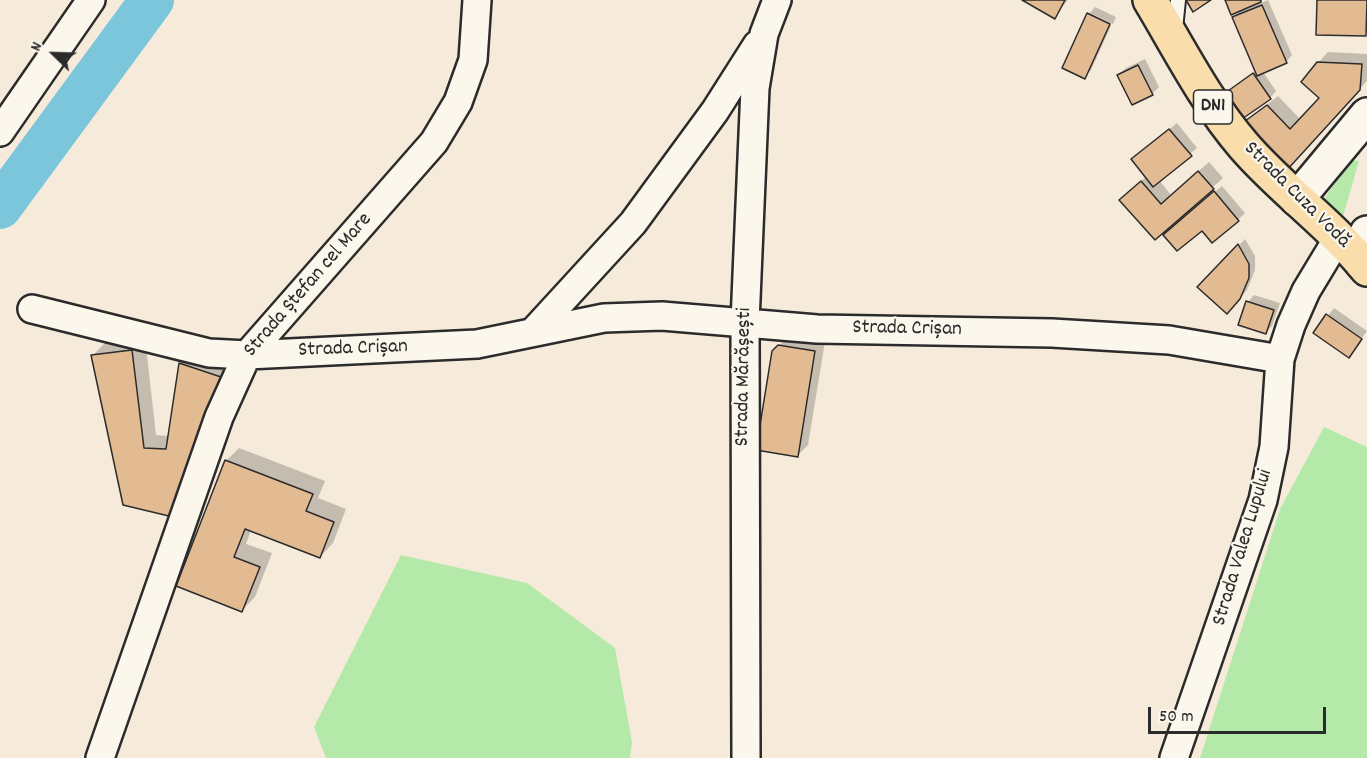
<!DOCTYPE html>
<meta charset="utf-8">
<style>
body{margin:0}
#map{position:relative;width:1367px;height:758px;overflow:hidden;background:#f6ebda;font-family:Dekko,sans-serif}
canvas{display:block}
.north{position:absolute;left:24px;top:24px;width:60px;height:60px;-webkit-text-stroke:4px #fbf7ec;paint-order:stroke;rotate:293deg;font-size:16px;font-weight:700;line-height:24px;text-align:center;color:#2b2b2b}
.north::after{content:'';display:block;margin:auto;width:21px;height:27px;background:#2b2b2b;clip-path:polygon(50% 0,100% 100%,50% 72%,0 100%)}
.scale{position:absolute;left:1148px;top:707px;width:178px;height:27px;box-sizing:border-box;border:3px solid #2b2b2b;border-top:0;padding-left:8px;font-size:18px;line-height:21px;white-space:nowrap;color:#2b2b2b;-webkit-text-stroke:4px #fbf7ec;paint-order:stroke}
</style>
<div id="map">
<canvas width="1367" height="758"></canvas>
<div class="north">N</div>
<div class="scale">50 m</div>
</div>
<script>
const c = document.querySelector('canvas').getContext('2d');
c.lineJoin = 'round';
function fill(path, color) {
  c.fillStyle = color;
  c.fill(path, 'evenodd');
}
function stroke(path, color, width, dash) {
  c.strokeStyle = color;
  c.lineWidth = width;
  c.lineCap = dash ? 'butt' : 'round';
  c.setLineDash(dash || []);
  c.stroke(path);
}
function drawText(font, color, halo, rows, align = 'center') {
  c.font = font + ' Dekko,sans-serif';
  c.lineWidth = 4.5;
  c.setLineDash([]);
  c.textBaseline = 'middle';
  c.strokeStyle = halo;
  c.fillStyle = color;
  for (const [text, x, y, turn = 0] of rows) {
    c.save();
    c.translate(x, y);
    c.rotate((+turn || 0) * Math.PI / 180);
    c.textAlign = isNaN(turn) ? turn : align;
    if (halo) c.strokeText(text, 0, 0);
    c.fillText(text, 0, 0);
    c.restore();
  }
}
fill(new Path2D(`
 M1351,160l8,1 -17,59 -22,-15z
 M1324,427l43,20v311h-167l80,-249z
 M401,555l126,28 88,65 17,94 -2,16h-304l-12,-31z`), '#b5e9aa');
fill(new Path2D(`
 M1025,0h43l-14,17z
 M1226,0h36l-4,4 10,-4 24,55 -6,7 -23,10 13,19 -6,7 -47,-2 33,-25 -22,-54 8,-8z
 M1095,7l21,10 -3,7 -23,-11z
 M1089,13l22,13 -20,44 -7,7 -20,-10z
 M1328,52l39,2v27l-71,78 -53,-35 35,-28 23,24 20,-22 -3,-35z
 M1145,59l14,28 -7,7 -33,-19 7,-7z
 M1177,123l20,25 -38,32 12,15 38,-33 14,16 -68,60 -24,-48 16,-14 -7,-23z
 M1222,186l23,27 -7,7 -25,21 -11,-13h-30z
 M1245,239l10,17v14l-8,20 -13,16 -35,-19z
 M1254,295l26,8 -8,23 -7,7 -17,-31z
 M1334,308l33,23 -18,25 -34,-23z
 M789,335l36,6 -17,104 -10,10 -19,-109z
 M145,338l11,97 14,1 10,-72 13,-13 40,13 -60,151 -80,-160 13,-13z
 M239,448l86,33 -7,17 28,11 -13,34 -13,14 -69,-27 -5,14 26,9 -17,44 -13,13 -64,-25 48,-124z`), '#0003');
stroke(new Path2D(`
 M0,207l152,-207`), '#7cc6dc', 44);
const building = new Path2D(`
 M1022,0h43l-10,19z
 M1186,0h25l-18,12z
 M1261,0v2l-30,13 -6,-15z
 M1317,0h50l-1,36 -50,-1z
 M1262,5l25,58 -30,13 -25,-59z
 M1087,13l23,11 -25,55 -23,-11z
 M1317,62l45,2 -2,26 -74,81 -45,-47 26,-19 23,24 29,-31 -18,-16z
 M1138,65l15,30 -21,10 -15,-30z
 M1253,73l18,26 -32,22 -18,-25z
 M1169,129l23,27 -39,31 -22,-28z
 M1198,171l16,18 -59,51 -36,-40 22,-19 20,23z
 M1214,191l25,30 -27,22 -10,-12 -25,20 -14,-16z
 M1238,244l11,20v14l-9,21 -13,15 -30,-27z
 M1246,301l28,9 -8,24 -28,-9z
 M1326,314l36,25 -13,19 -36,-25z
 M778,345l37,6 -17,106 -42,-7 16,-99z
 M132,350l12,98 22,1 13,-86 42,14 -48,140 -50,-12 -32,-150z
 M225,460l88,34 -7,17 28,11 -14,36 -75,-29 -11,28 26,10 -18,45 -66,-26z`);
fill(building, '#e3bb93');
stroke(building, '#2b2b2b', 1.5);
const lane = new Path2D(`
 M1175,29l3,-29`);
const street = new Path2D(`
 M0,132l91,-132
 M32,309l177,44 38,2 230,-11 127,-26 58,-2 155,13 235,4 117,7 111,19
 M533,332l100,-109 82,-112 42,-66
 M100,758l119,-341 28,-62 187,-213 24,-40 15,-42 4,-60
 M746,758l-1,-436 10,-234 9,-54 13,-34
 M1174,758l89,-258 11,-53 6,-88 11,-34 15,-34 32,-53`);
const secondary = new Path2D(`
 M1297,199l70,-84
 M1362,263l5,-30`);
const primary = new Path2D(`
 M1150,0c30,50 56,102 94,146 38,44 87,78 123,123`);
stroke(lane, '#2b2b2b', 18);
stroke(street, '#2b2b2b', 32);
stroke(secondary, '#2b2b2b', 38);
stroke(primary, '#2b2b2b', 38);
stroke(lane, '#fbf7ec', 14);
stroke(street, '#fbf7ec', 27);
stroke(secondary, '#fbf7ec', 33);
stroke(primary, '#f9deab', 33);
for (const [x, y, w] of [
 [1213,107,39]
]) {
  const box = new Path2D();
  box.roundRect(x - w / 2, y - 17, w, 34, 4.5);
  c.fillStyle = '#fbf7ec';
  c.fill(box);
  stroke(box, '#2b2b2b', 1.5);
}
drawText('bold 20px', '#2b2b2b', null, [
 ["DN1",1213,107]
]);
drawText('21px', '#2b2b2b', '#fbf7ec', [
 ["Strada Cuza Vodă",1296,196,45],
 ["Strada Ștefan cel Mare",309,286,-49],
 ["Strada Crișan",907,330,1],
 ["Strada Crișan",353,350,-2],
 ["Strada Mărășești",745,377,-89],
 ["Strada Valea Lupului",1244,548,-73]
]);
</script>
